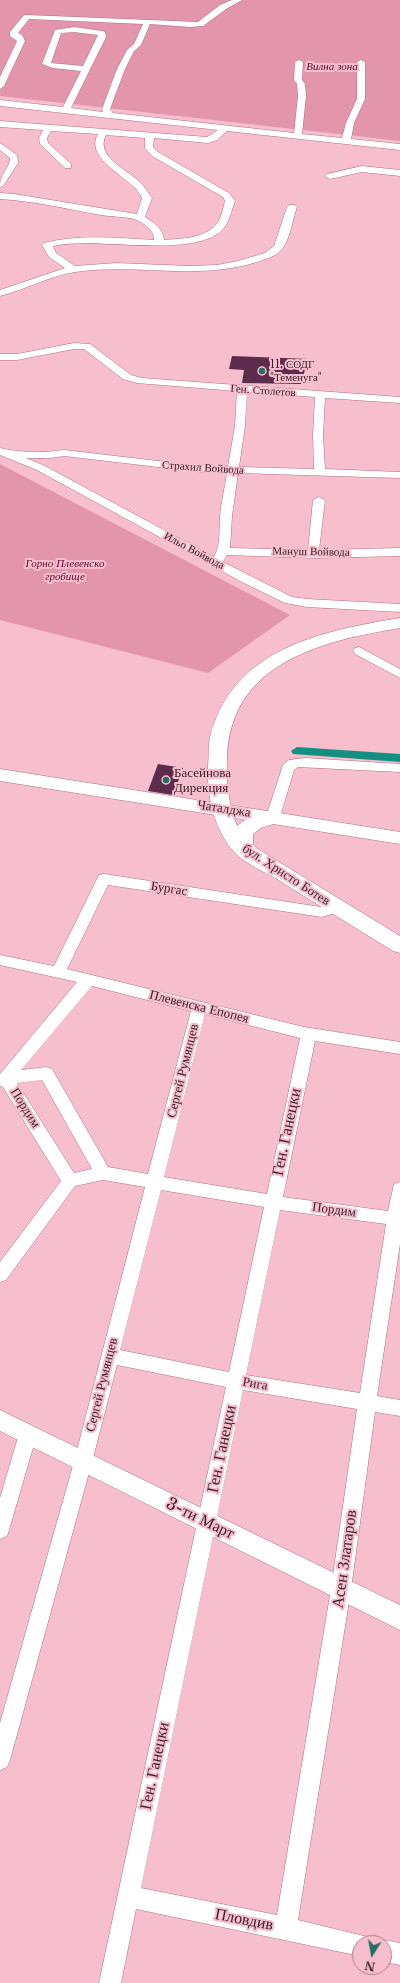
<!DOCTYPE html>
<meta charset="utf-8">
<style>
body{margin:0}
#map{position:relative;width:400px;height:1983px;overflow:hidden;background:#f7bfce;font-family:"Libre Baskerville",serif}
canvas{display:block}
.north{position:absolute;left:352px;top:1935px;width:40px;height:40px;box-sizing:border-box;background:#f7bfce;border:1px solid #aa7f8a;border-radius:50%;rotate:191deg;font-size:11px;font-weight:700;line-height:16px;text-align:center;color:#371e25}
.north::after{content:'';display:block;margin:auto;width:14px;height:18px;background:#266d62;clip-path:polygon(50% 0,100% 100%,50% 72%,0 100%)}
</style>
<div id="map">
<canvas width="400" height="1983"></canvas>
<div class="north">N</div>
</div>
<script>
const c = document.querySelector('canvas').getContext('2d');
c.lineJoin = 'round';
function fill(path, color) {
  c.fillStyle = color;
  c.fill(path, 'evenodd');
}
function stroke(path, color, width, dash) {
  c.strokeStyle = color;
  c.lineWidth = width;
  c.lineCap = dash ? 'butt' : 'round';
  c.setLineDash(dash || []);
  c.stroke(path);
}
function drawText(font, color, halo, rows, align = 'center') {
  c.font = font + ' "Libre Baskerville",serif';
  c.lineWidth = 4;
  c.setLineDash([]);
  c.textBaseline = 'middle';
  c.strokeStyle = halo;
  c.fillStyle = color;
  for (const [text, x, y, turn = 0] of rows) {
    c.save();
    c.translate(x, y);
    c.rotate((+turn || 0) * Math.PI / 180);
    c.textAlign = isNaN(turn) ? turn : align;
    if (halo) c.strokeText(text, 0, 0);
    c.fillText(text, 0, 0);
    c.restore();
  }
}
fill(new Path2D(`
 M0,0h400v141l-400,-45z
 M0,464l290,151 -82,58 -208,-53z`), '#e395ab');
fill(new Path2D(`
 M297,747l103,7v8l-107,-8 -2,-3z`), '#149081');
fill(new Path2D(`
 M232,356l76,3 -7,25 -59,-1 2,-13 -15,-1z
 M158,764l25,4 -10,27 -25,-4z`), '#5c2c4c');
const minor = new Path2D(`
 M232,0h10l-16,9 -23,17 -13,1 -40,-3 -9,21 -7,6 -9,18 -15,40 3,4 181,20 4,-37 -1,-12 -3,-4 1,-18 4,-2 4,2 -1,18 3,4 1,12 -4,38 40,4 4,-15 11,-24v-37l4,-2 4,2v37l-11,24 -3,16 49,5v6l-173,-19 -10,9 -9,3 -54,-5 -1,9 5,5 71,41 6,8c-4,10 -5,20 -12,28 -29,31 -128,7 -170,17l3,7 19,13 41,-3 74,3 27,-1 21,-4 27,-8 9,-7 13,-39 2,-2h6l2,2c-4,11 -7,34 -16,43 -6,7 -16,9 -24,12 -60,19 -121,1 -182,10 -23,3 -51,18 -75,24v-6l65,-22 -16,-11 -7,-12 2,-2c36,-9 73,-5 110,-3 0,-11 -10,-17 -20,-21 -10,-3 -23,-2 -33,-4 -34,-6 -67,-14 -101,-16v-6l14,1 123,20 5,-16c-2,-4 -5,-9 -9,-12 -12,-12 -48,-30 -35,-52l-47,-3 -4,7 1,5 23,21v4h-6l-25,-24 -1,-6 4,-8 -43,-3v-6l207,16 11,-7 -218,-24v-6l63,7 18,-36 -28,-3 -11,-4 13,-34 19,-3 28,4 3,1 1,5 -35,71 32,4 -1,-3 15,-40 10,-19 7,-6 9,-20 -114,-5 -11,14 4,2 3,6 -21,45 -4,3v-12l17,-36 -7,-5v-4l14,-17h3l171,7 22,-17zM74,32l24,3 -15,31 -32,-3 10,-30zM106,135l39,3v10l7,8 71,41 2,4c-2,7 -3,15 -7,21 -10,16 -37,17 -54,18 -1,-12 -10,-17 -19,-23l7,-19c-4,-5 -7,-11 -12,-16 -11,-11 -46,-26 -34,-47z
 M0,143l17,12 1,8 -15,23 -3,1c0,-15 10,-18 10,-29l-10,-8z
 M362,166l38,4v6l-38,-4 -32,7 -5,-3 2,-2z
 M74,343l16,1 41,31 11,3 258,19v6l-75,-5 -2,37 2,34 75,3v6l-162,-5 -6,43 -2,32 78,2 5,-50 6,-3 6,3 -6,50 81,-2v8l-87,2 -86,-3 -4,7 69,35 15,2 93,5v8l-93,-5 -22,-4 -45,-22 -203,-111 -37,-15v-7c20,5 43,5 64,2l137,16h27l7,-40 2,-35 -100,-8 -14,-4 -39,-30h-10l-57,11h-17v-6h17zM247,392l68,5 -2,38 1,34 -75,-2 6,-41zM64,456l137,16 26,1c-2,15 -6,29 -7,44 -1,13 1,28 -6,40l-169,-91 -19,-8h24z
 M359,647l41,22v9l-45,-24 -2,-3 2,-3z
 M305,758l95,6v8l-102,-5 -4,3 -14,47 -2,3h-10l-2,-3 17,-52 6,-5z
 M104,874l217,33 15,-5 5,1 2,4 -2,4 -19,6 -214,-32 -41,84 237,58 96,15v12l-85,-13 -32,156 105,14 6,-27 6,-2v62l-23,152 23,4v16l-25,-4 -24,177 -53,331 70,17 2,6h-10v13l-224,-47 -15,74h-22l127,-596 -109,-22 -25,97 -82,298 -3,7 -7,3v-47l74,-261 71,-275 -42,-7 -28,6 -69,94 -6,2v-20l61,-81 -58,-94 -3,-1v-12l77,-92 -77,-17v-10l54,11 43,-87 2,-4zM92,986l99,25 -43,163 -40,-7 -56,-98 -6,-2 -25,3zM205,1014l95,24 -33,156 -103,-17zM42,1080l50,89 -18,4 -57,-90zM161,1190l103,17 -35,165 -109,-22zM280,1210l106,14 -26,169 -114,-18zM243,1390l114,19 -26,180 -54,326 -136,-27z
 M28,1426l6,2 3,6 -28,96 -2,6 -7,3v-41l19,-64 3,-6z
 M384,1940l16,3v22l-16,-3v-19h-7z`);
const tertiary = new Path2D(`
 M0,769l400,63v12l-400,-63z
 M0,1410l400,195v25l-400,-199z`);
const secondary = new Path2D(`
 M400,618v10c-78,13 -169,34 -173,129 -1,24 1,47 10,69 11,-9 28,-18 43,-14l3,5 -3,5 -19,6 -8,6v10l3,4 144,88v17l-7,-2c-39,-24 -78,-48 -116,-72 -13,-7 -34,-17 -43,-27 -20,-23 -27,-56 -26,-85 1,-10 0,-21 2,-30 23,-89 112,-106 190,-119z`);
stroke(minor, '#ae6f81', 1);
stroke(tertiary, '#ae6f81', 1);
stroke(secondary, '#ae6f81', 1);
fill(minor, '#fff');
fill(tertiary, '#fff');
fill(secondary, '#fff');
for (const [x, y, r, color] of [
 [262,371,4,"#266d62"],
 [166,780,4,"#266d62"]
]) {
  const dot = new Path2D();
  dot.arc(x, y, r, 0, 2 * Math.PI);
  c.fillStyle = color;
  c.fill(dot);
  stroke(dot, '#f7bfce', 1.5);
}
drawText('italic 11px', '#650030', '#f7bfce', [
 ["Вилна зона",332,67],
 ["Горно Плевенско",65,564],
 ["гробище",65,577]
]);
drawText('11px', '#371e25', '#f7bfce', [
 ["11. СОДГ",270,365],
 ["\"Теменуга\"",270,378]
], 'left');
drawText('11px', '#371e25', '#f7bfce', [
 ["Ген. Столетов",263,391,4],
 ["Страхил Войвода",203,468,4],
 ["Ильо Войвода",194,551,28],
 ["Мануш Войвода",311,552,1]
]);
drawText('13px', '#371e25', '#f7bfce', [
 ["Басейнова",174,773],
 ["Дирекция",174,788]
], 'left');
drawText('13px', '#371e25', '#f7bfce', [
 ["Чаталджа",224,809,9],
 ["бул. Христо Ботев",286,875,33],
 ["Бургас",169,889,9],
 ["Плевенска Епопея",199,1007,14],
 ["Сергей Румянцев",183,1071,-76],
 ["Пордим",25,1108,58],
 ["Пордим",334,1210,8],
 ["Рига",255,1384,10],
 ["Сергей Румянцев",102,1385,-76]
]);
drawText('16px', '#371e25', '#f7bfce', [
 ["Ген. Ганецки",287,1132,-78],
 ["Ген. Ганецки",222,1449,-78],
 ["3-ти Март",200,1519,26],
 ["Асен Златаров",345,1559,-82],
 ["Ген. Ганецки",155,1766,-78],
 ["Пловдив",244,1920,11]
]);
</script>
